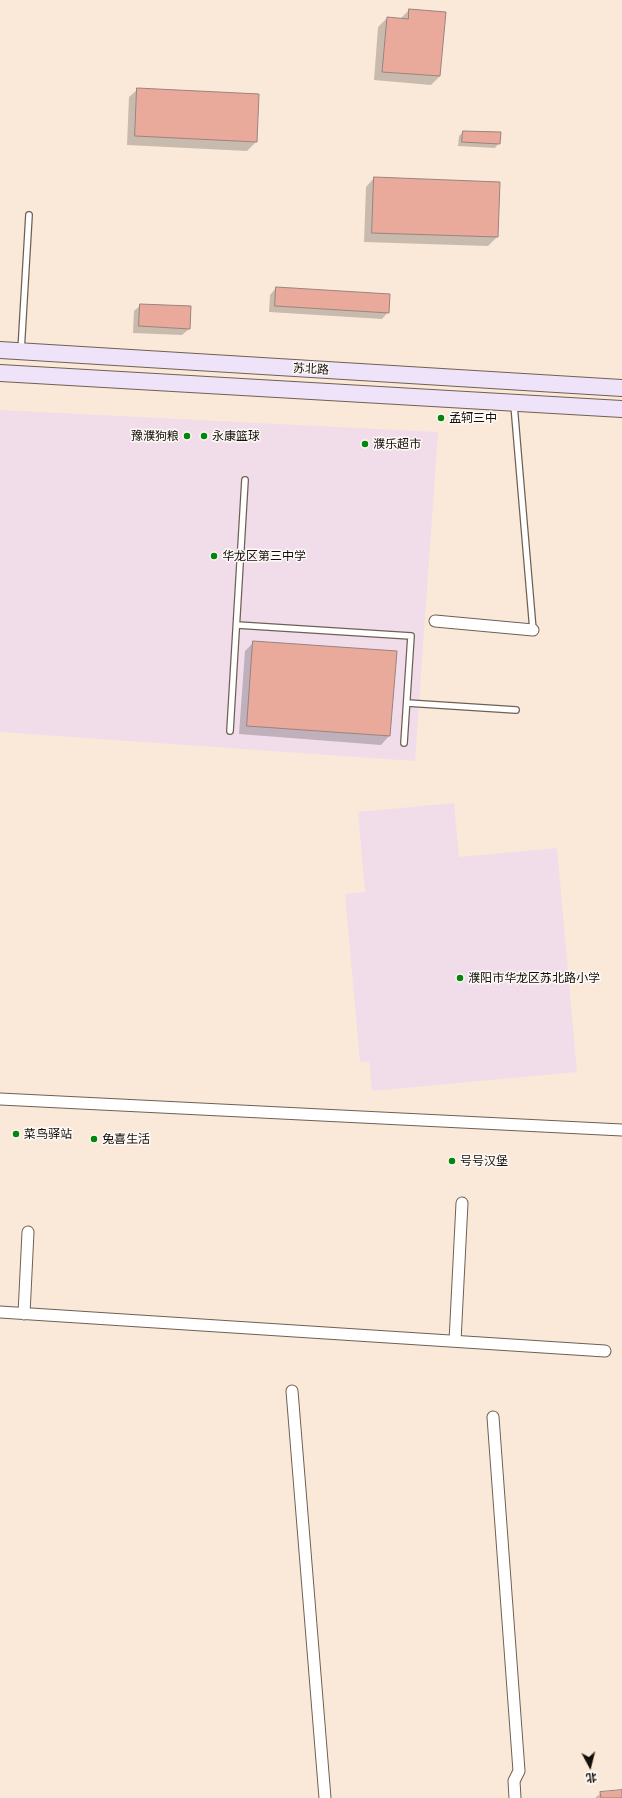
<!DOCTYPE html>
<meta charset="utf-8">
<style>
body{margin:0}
#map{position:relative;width:622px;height:1798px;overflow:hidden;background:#fae9d8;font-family:Lato,"Noto Sans SC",sans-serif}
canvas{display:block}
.north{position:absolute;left:570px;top:1746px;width:40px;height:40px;-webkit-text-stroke:3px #fdf9f6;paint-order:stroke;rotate:173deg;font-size:11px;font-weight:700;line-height:16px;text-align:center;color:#140e09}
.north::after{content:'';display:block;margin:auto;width:14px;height:18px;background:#140e09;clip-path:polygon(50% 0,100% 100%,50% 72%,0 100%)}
</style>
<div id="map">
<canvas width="622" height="1798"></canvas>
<div class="north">北</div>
</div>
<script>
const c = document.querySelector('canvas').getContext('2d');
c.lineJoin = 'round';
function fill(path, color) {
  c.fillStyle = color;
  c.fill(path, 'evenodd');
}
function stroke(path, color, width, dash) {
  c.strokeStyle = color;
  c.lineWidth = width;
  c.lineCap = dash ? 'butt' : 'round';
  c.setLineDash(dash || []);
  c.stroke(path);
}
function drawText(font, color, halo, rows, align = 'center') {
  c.font = font + ' Lato,"Noto Sans SC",sans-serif';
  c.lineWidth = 3;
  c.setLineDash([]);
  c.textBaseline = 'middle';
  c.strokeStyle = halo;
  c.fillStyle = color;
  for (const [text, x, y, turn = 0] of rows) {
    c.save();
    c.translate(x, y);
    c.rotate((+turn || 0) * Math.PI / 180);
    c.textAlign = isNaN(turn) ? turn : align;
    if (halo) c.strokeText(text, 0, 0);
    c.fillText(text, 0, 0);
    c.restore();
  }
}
fill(new Path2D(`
 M0,410l438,22 -23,329 -415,-29z
 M454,803l5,54 98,-9 20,224 -205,19 -3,-30 -9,1 -15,-168 20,-2 -7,-80z`), '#f1dcea');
fill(new Path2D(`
 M409,10l31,66 -9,9 -57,-5 4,-53 9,-9 13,1z
 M138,89l120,5 -2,48 -9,9 -120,-6 2,-48z
 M463,132l36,11 -4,5 -37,-2 1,-10z
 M374,178l125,5 -2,54 -9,9 -124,-4 2,-55z
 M276,288l112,24 -6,7 -113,-7 1,-17z
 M141,305l48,24 -7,6 -49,-2 1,-22z
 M254,642l135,94 -8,9 -142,-11 6,-83z
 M622,1791v7h-27l6,-5z`), '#0003');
const building = new Path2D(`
 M409,9l37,3 -6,64 -58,-4 5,-55 21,2z
 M137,88l122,6 -2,48 -122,-6z
 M463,131l38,1 -1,12 -38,-2z
 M374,177l126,5 -2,55 -126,-4z
 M276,287l114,7 -1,19 -114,-7z
 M140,304l51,2 -1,23 -51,-3z
 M253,641l144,10 -7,85 -143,-10z
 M622,1790v8h-21l-1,-6z`);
fill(building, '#e9aa9c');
stroke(building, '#9a837e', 1);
const lane = new Path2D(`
 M21,351l8,-136
 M514,405l19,225
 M237,625l174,11 -7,107
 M407,703l109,7
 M230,731l15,-251`);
const street = new Path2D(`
 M435,621l98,9
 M0,1099l622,31
 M0,1312l605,39
 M24,1314l4,-82
 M455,1341l7,-138
 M292,1391l33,407
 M493,1417l26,354 -5,10 1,17`);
const secondary = new Path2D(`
 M0,350l622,38
 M0,373l622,36`);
stroke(lane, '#6f6052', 8);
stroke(street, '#6f6052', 13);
stroke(secondary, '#6f6052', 18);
stroke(lane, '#fff', 5.5);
stroke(street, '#fff', 11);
stroke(secondary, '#eee3f8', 16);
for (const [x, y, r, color] of [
 [441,418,4,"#02860b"],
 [187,436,4,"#02860b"],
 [204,436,4,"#02860b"],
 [365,444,4,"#02860b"],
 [214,556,4,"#02860b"],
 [460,978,4,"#02860b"],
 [16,1134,4,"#02860b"],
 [94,1139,4,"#02860b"],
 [452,1161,4,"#02860b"]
]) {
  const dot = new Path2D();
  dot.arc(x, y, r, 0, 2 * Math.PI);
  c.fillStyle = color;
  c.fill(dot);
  stroke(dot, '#fdf9f6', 1.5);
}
drawText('12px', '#140e09', '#fdf9f6', [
 ["苏北路",311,369,3]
]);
drawText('12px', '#140e09', '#fdf9f6', [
 ["孟轲三中",449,418],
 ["豫濮狗粮",179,436,"right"],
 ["永康篮球",212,436],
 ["濮乐超市",373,444],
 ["华龙区第三中学",222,556],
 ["濮阳市华龙区苏北路小学",468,978],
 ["菜鸟驿站",24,1134],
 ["兔喜生活",102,1139],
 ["号号汉堡",460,1161]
], 'left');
</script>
